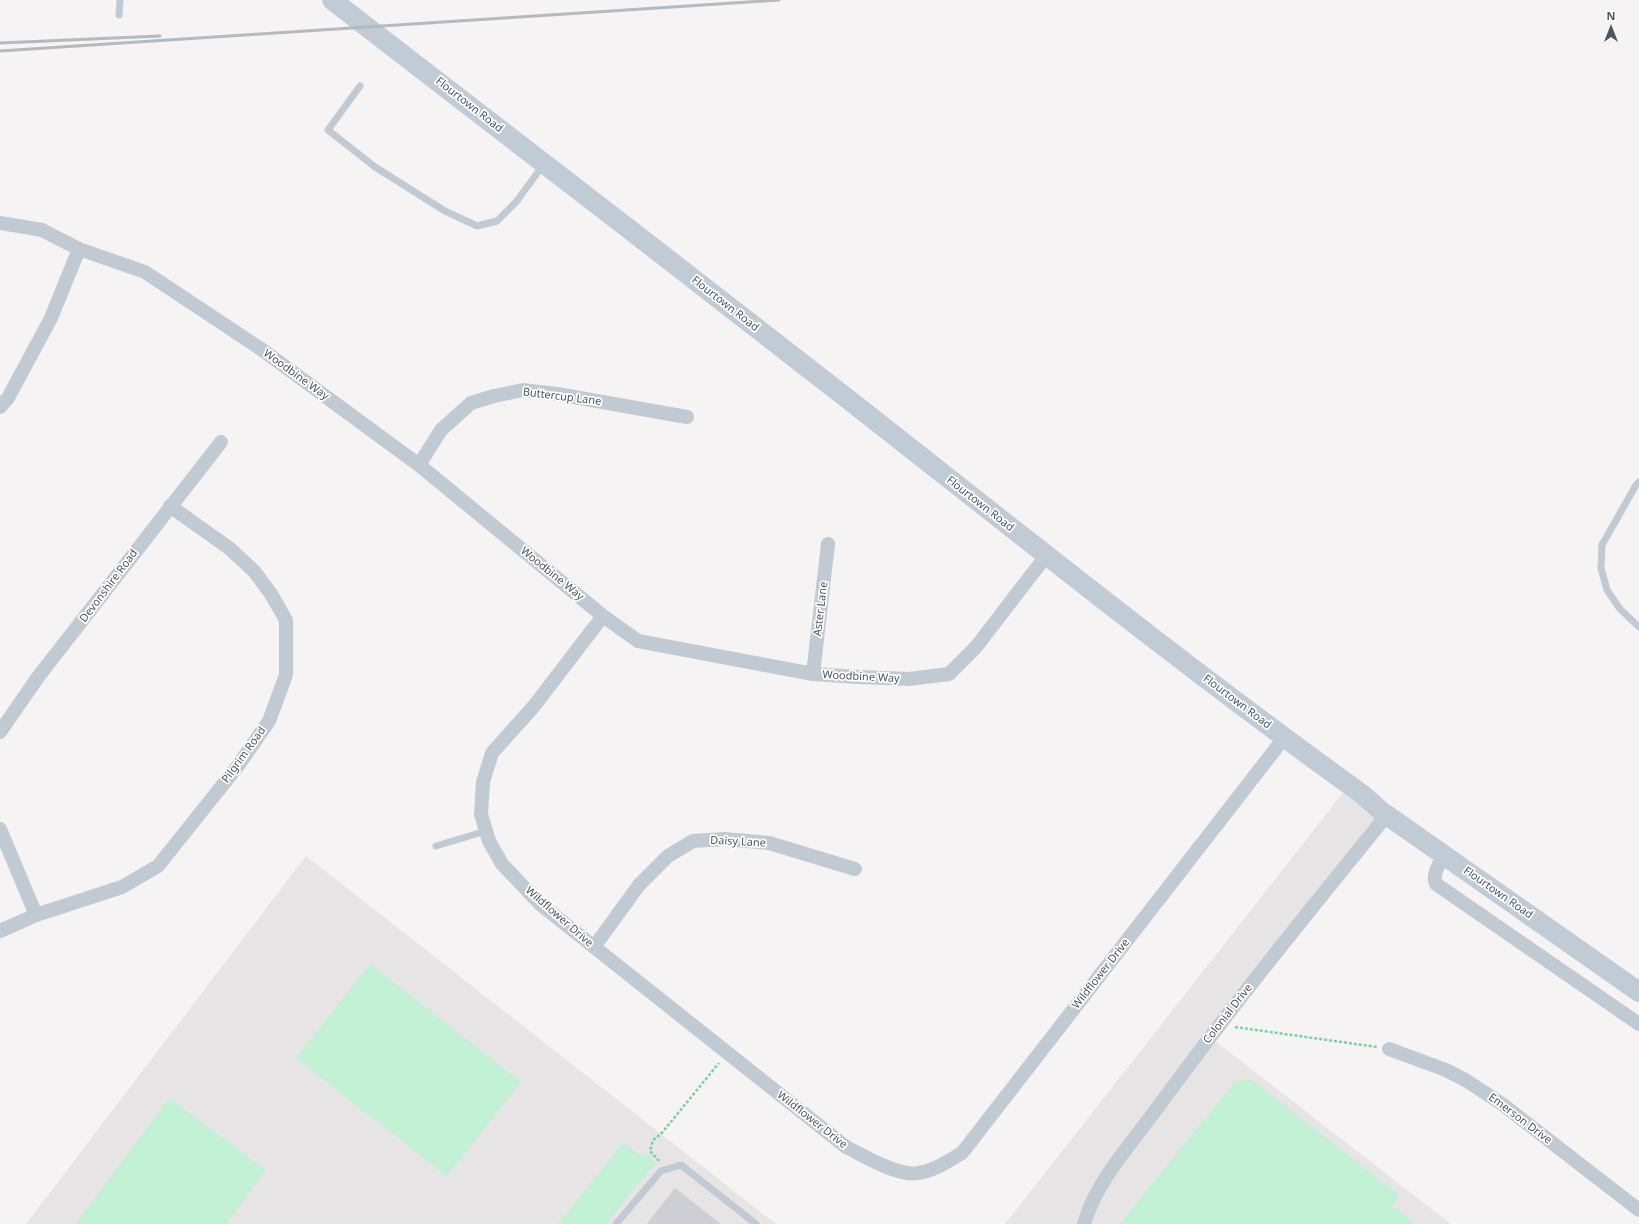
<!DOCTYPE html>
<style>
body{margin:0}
#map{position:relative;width:1639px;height:1224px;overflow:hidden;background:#f5f3f3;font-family:"Noto Sans",sans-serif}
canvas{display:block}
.north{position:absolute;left:1591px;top:8px;width:40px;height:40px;-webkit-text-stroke:3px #fff;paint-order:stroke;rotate:0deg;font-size:11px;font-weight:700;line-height:16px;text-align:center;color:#4a5661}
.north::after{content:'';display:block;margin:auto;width:14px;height:18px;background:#4a5661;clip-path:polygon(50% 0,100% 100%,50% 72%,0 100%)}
</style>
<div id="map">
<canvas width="1639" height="1224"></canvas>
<div class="north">N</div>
</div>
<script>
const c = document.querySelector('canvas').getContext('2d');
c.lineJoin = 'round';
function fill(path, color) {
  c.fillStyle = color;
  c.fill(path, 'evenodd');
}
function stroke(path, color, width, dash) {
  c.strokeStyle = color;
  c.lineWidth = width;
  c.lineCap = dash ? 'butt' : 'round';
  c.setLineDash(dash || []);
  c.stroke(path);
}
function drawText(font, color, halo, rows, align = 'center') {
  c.font = font + ' "Noto Sans",sans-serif';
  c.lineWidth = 3.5;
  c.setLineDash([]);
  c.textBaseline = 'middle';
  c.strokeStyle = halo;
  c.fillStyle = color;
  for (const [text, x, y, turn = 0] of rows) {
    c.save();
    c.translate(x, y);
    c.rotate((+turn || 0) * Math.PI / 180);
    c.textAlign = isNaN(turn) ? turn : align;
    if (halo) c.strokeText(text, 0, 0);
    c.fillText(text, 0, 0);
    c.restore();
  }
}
fill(new Path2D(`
 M1349,785l38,30 -177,222 241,187h-446z
 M306,856l470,368h-750z`), '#e6e4e5');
fill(new Path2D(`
 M370,964l151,118 -74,94 -151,-118z
 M1248,1079l8,4 143,112 -7,11 24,18h-296l115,-142z
 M169,1098l97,72 -40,54h-150z
 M623,1143l16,11 11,1 6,9 -7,6 -43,54h-48z`), '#c3f1d5');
fill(new Path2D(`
 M675,1188l46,36h-74z`), '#cdcfd5');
stroke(new Path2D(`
 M1235,1027l142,20
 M659,1161l-9,-10 3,-11 8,-6 58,-71`), '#7ad0a6', 2.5, [3, 2]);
stroke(new Path2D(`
 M119,15l1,-15
 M360,86l-32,44 47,37 70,44 32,15 20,-5 19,-19 28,-38
 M1639,482l-3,3 -34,60 -1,23 6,22 13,19 19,18
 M436,846l50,-15
 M616,1224l45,-53 20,-6 75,59`), '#c1cad2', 7);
stroke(new Path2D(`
 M0,223l42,7 37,19 66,23 116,77 158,116 184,151 35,25 175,33 46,3 50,2 40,-5 27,-27 70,-91
 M0,407l8,-9 43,-80 28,-69
 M419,465l22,-35 30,-27 23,-7 29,-6 34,4 130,23
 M603,616l-69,90 -42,47 -9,29 -2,32 8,27 13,23 38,40 306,243c17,8 52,30 72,26 16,-2 30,-12 44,-20l322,-415
 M813,674l15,-130
 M0,732l38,-55 183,-235
 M0,829l36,86
 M1444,855c-5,10 -12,19 -8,29l203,140
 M0,931l36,-16 86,-28 36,-21 79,-99 32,-46 17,-46v-55l-15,-26 -17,-23 -25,-23 -59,-42
 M594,947l45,-62 29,-29 25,-15 32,-2 44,4 86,26
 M1389,1049l57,21 21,11 35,23 137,106
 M1084,1224c12,-43 48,-81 74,-117 73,-100 151,-196 229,-292`), '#c1cad2', 14);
stroke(new Path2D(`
 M332,0c171,132 342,263 512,396 171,134 341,271 518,398l19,17 258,181`), '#c1cbd6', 20);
stroke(new Path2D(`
 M0,43l160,-7
 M0,51l779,-51`), '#b5b8bd', 3);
drawText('11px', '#4a5661', '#fff', [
 ["Flourtown Road",469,105,38],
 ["Flourtown Road",725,304,38],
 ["Woodbine Way",296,375,36],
 ["Buttercup Lane",562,397,7],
 ["Flourtown Road",980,504,38],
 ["Woodbine Way",552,574,39],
 ["Devonshire Road",109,586,-53],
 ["Aster Lane",821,609,-83],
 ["Woodbine Way",861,677,3],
 ["Flourtown Road",1237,702,37],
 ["Pilgrim Road",244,755,-54],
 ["Daisy Lane",738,842,3],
 ["Flourtown Road",1498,893,35],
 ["Wildflower Drive",559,917,41],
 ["Wildflower Drive",1101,974,-52],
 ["Colonial Drive",1228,1014,-52],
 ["Emerson Drive",1520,1119,37],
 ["Wildflower Drive",812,1120,38]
]);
</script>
